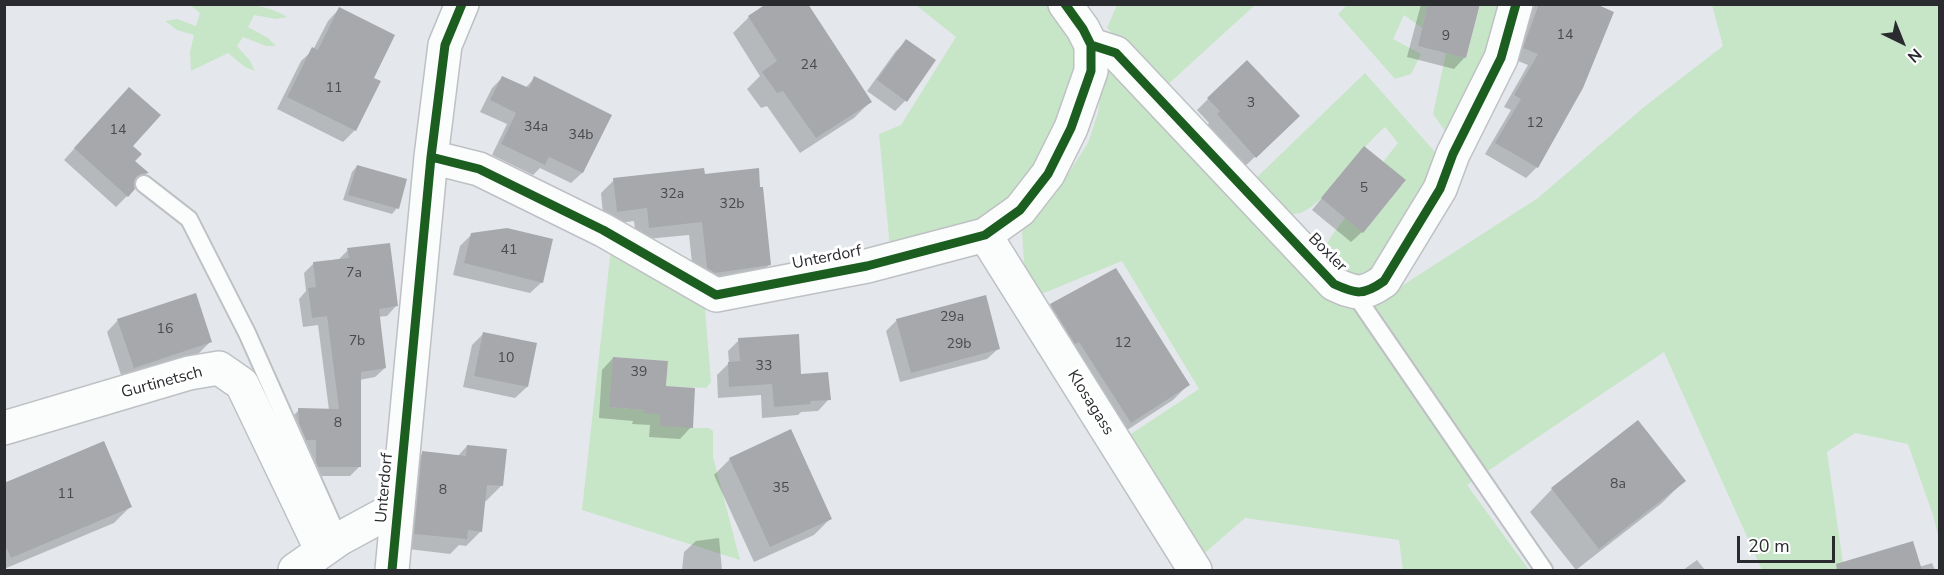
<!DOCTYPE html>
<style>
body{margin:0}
#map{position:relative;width:1944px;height:575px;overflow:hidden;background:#e4e8ec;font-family:"Nunito Sans",sans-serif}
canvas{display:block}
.frame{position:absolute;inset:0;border:6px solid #292b2e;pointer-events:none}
.north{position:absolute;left:1872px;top:12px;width:60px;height:60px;-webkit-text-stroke:4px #fff;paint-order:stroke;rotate:137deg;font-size:16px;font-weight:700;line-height:24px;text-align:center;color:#292b2e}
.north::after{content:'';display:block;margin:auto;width:21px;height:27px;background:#292b2e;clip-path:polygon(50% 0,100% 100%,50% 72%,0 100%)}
.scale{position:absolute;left:1737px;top:536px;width:98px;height:27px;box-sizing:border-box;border:3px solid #292b2e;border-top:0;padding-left:8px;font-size:18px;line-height:21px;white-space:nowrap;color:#292b2e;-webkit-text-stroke:4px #fff;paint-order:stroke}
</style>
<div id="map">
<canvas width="1944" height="575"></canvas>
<div class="frame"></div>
<div class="north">N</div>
<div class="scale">20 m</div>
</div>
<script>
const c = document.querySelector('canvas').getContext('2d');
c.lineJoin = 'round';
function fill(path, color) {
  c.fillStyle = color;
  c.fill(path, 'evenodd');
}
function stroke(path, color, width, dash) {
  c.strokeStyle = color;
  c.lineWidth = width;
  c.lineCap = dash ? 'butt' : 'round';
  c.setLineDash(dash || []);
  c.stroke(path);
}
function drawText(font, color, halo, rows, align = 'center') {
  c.font = font + ' "Nunito Sans",sans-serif';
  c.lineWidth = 6;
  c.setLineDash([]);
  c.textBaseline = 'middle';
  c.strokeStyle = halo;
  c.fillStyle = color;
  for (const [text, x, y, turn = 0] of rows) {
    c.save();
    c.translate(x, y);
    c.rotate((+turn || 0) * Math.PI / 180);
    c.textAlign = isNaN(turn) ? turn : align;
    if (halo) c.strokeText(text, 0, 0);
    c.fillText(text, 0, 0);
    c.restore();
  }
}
fill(new Path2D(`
 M189,4c32,0 72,-4 98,13l-11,2 -22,-4 -6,12 20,11 8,8h-10l-23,-9 -6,9 13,15 5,10 -10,-4 -17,-14 -37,18 -1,-19 4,-17 -17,-5 -12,-9 12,-2 19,7 4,-13z
 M916,5h132l25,34 4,34 -22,69 -52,68 -41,17 -72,21 -11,-114 22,-9 55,-88z
 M1117,5h138l-90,82 -58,-59z
 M1347,5h81l-6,23 -18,-13 -11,24 28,15 -10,20 -16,5 -57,-65z
 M1480,5h25l-10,52 -50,74 -12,-17 13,-61 20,5z
 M1712,5h227v535l-6,-25 -25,-71 -53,-11 -28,19 17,118h-82l-98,-218 -197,133 62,85h-126l-4,-30 -154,-22 -46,40 -74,-120 74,-49 -77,-128 -83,34 -15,-32 -2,-32 20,-28 24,-26 22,-34 10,-30 6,-44 8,-4 7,3 222,239 22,4 175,-113 106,-91 79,-61z
 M1365,73l70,79 2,12 -60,104 -12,8 -13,1c-33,-27 -33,-25 -7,-59l18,14 43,-51 -23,-19 15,-19 -13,-16c-28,23 -53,71 -84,86 -4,1 -10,1 -14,2l-34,-34z
 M611,248l91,52 3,10 6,72 -5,6 -40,-2 2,-25 -55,-4 -4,50 35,3 -1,2 17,2 33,14h16l4,3v26l27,103 -158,-50z`), '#c7e5c7');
fill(new Path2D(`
 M769,4l101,98 -16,16 -54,35 -33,-47 -6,2 -14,-19 13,-13 -27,-43 16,-16z
 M1421,4h58l-14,53 -11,12 -47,-12z
 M1536,4h56l-55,163 -11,11 -41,-24 26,-44 -7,-3 24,-42 -15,-6 18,-49z
 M339,9l33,70 -17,51 -12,12 -66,-33 24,-48 12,-11 15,-29z
 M906,41l-1,60 -10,10 -28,-20 29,-40z
 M503,77l22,11 10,-10 75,38 -28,57 -11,10 -31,-15 -7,7 -41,-20 15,-31 -27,-12 12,-24z
 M1208,99l79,28 -44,41 -37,-42 3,-3 -12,-13z
 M118,100l13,47 2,14 14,12 -11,11 -4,1 -5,11 -11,11 -52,-47z
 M1354,159l8,73 -11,10 -39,-32z
 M357,166l40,42 -5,6 -49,-14 9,-28z
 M704,175l65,90 -13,13 -62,3 -5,-46 -53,5 -2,-19 -30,4 -3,-32 13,-13z
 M472,234l70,48 -12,11 -77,-18 7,-29z
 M348,250l48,56 -9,10 -9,1 7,51 -10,9 -16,3 1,86 -10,10h-41l-20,-56 10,-10h30l-11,-85 -15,2 -4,-28 7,-8 -2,-18 10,-10 25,-4z
 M1051,305l137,80 -15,15 -58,38 -80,-117z
 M118,320l93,21 -12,12 -77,25 -15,-46z
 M897,320l101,29 -11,10 -87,23 -14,-51z
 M484,333l43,54 -12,11 -52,-11 9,-42z
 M739,340l61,36 29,23 -11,12 -17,1 -3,3 -36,3 -1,-23 -43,3 -1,-23 12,-12 -1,-12z
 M613,358l51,29 27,40 -11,12 -31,-2 1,-12 -18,-1 1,-3 -34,-3 3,-48z
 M1638,422l46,59 -22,22 -86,67 -46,-58 22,-23z
 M467,446l34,40 -15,15h-2l-3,30 -15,15 -7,-1 -9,9 -50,-6 7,-80 16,-15 34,4z
 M730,459l100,60 -16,16 -60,27 -40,-87z
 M4,485l126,22 -16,16 -110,46z
 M719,538l3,32h-40l2,-18 12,-11z
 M1697,560l8,10h-22z
 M1932,563l3,7h-73l-2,-5 59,2z`), '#0003');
fill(new Path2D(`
 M766,4h42l64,98 -56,36 -33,-47 -6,2 -15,-21 15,-11 -29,-45z
 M1428,4h52l-14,54 -48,-12z
 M1539,4h57l18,8 -31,76 -45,80 -43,-25 26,-44 -7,-4 24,-41 -15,-6z
 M339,7l56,28 -21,43 7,3 -25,50 -69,-34 25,-50 6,3z
 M906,39l30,21 -29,42 -30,-22z
 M1247,60l53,56 -44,42 -39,-44 3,-3 -13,-13z
 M502,76l27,12 5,-12 78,39 -29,58 -34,-16 -4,8 -44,-21 15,-31 -26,-13z
 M129,87l32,28 -28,31 9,8 -7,7 14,12 -8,1 -5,3 -2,6 1,6 -7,8 -54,-49z
 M1364,146l42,34 -43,53 -42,-35z
 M357,165l50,14 -8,30 -51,-14z
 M704,168l1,6 54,-6 1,19h3l8,78 -56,8 -8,-5 -5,-46 -53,6 -2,-20 -30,4 -4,-34z
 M507,228l46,11 -10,44 -79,-20 7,-30z
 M390,243l8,63 -19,3 7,59 -25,4v95h-43l-2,-5v-22h-10l-7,-17 -1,-15 41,1 -12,-93 -15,2 -4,-30 8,-1 -3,-25 36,-4 -2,-10z
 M1116,268l74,117 -59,38 -52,-81 -4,2 -25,-40z
 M196,293l16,49 -78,26 -17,-49z
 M986,295l14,54 -89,24 -15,-54z
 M483,332l54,11 -9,44 -54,-11z
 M799,334l2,40 27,-2 3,28 -21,1 1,3 -37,3 -2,-23 -43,3 -1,-25 12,-1 -2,-23z
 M613,357l55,4 -2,25 29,2 -2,40 -33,-2v-12l-17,-1 1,-3 -35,-3z
 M1638,420l48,61 -87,68 -48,-61z
 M791,429l41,90 -62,28 -41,-89z
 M104,441l28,66 -121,51 -7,-15v-60z
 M467,445l40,4 -4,37 -16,-1 -5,47 -14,-2 -1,9 -53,-5 8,-83 44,5z
 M1913,541l9,29h-85l-1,-6z`), '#a6a8ab');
const lane = new Path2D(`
 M144,184l45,35 58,114 92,206
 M1354,293l190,277`);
const street = new Path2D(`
 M1091,45l25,8 218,231c22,10 29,12 50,-3l56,-92 13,-35 48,-96 15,-54
 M431,157l48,12 124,61 113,65 151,-29 118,-31 35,-25 28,-36 23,-46 20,-57v-26l-8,-16 -18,-25
 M985,235l210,335
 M4,428l185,-55 30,-5 23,16 80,167
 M295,570l44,-31 59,-32
 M392,570l39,-413 14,-112 17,-41`);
stroke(lane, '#bec0c4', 20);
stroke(street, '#bec0c4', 36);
stroke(lane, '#fbfcfc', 16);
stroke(street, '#fbfcfc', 33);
stroke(new Path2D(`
 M1091,45l25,8 218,231c22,10 29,12 50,-3l56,-92 13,-35 48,-96 15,-54
 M431,157l48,12 124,61 113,65 151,-29 118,-31 35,-25 28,-36 23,-46 20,-57v-26l-8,-16 -18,-25
 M392,570l39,-413 14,-112 17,-41`), '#1b5e20', 9);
drawText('14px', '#484a4d', null, [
 ["14",1565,36],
 ["9",1446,37],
 ["24",809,66],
 ["11",334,89],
 ["3",1251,104],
 ["12",1535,124],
 ["34a",536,128],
 ["14",118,131],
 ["34b",581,136],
 ["5",1364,189],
 ["32a",672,195],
 ["32b",732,205],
 ["41",509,251],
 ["7a",354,274],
 ["29a",952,318],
 ["16",165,330],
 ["7b",357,342],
 ["12",1123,344],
 ["29b",959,345],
 ["10",506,359],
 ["33",764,367],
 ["39",639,373],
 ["8",338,424],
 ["8a",1618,485],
 ["35",781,489],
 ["8",443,491],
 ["11",66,495]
]);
drawText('16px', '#292b2e', '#fff', [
 ["Boxler",1327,253,45],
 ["Unterdorf",827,258,-11],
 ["Gurtinetsch",162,383,-15],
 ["Klosagass",1090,403,58],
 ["Unterdorf",385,488,-85]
]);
</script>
